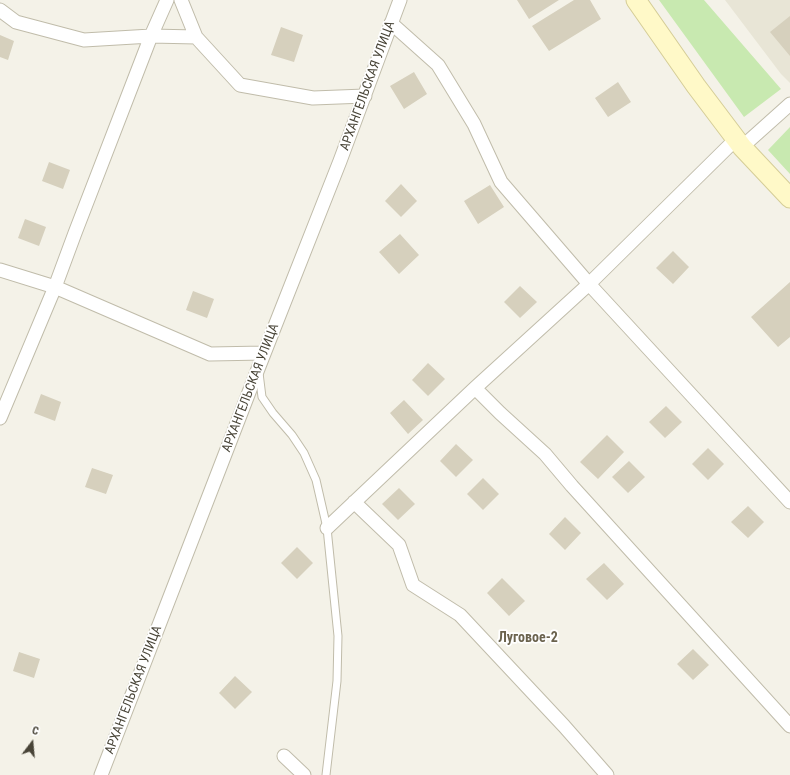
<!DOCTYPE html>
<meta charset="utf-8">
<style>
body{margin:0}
#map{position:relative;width:790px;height:775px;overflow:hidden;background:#f4f2e8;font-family:"Roboto Condensed",sans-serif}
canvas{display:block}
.north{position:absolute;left:12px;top:723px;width:40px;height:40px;-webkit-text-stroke:3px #fff;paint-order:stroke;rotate:16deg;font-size:11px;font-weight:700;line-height:16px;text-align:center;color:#484437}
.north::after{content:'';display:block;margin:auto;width:14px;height:18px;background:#484437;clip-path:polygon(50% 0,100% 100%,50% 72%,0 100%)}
</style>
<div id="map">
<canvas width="790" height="775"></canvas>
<div class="north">С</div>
</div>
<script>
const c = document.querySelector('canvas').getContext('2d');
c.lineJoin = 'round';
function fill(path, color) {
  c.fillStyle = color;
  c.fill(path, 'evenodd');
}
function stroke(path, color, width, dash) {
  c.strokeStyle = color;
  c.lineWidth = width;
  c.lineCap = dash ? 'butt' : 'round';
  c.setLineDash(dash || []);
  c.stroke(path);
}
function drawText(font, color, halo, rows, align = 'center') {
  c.font = font + ' "Roboto Condensed",sans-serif';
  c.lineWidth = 3.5;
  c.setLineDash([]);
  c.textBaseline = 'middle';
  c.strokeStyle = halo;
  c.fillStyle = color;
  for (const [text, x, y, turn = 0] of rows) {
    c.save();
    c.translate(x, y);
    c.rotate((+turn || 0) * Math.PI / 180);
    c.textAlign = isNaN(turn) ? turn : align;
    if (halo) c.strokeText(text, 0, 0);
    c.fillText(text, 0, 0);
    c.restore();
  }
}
fill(new Path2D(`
 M725,0h65v83l-9,-9z`), '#e8e5d6');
fill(new Path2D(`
 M659,0h45l77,89 -37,28z
 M790,127v47l-22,-24z`), '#c8e9b0');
fill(new Path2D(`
 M517,0h42l-30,19z
 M574,0h16l11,19 -52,32 -17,-25z
 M790,16v40l-20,-24z
 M281,27l22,8 -9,27 -23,-7z
 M0,35l14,6 -6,19 -8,-3z
 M414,72l13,22 -23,15 -14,-23z
 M618,82l13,20 -23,15 -13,-19z
 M49,162l21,8 -7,19 -21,-8z
 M401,184l16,17 -16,16 -16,-16z
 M490,185l14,22 -26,17 -14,-23z
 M25,219l21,8 -7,19 -21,-8z
 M400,234l19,21 -20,19 -20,-22z
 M673,251l16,16 -16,17 -17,-16z
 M790,282v55l-12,10 -27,-30z
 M520,286l17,16 -17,16 -16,-16z
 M193,291l21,8 -7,19 -21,-8z
 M428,363l17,16 -17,17 -16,-16z
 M41,394l20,8 -6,19 -21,-8z
 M404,400l19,20 -15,14 -18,-21z
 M666,406l16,16 -17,16 -16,-16z
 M607,435l17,17 -26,27 -18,-17z
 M456,444l17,16 -17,17 -16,-16z
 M708,448l16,16 -16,16 -16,-16z
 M629,461l16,16 -17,16 -16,-16z
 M92,468l21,7 -7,19 -21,-7z
 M483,478l16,16 -16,16 -16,-16z
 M399,488l16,16 -17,16 -16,-16z
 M748,506l16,16 -16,16 -17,-16z
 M565,517l16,16 -16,17 -16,-16z
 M297,547l16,16 -16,16 -16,-16z
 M604,563l20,21 -17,16 -21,-21z
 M502,578l23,23 -16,15 -22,-23z
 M693,649l16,16 -16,15 -16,-16z
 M19,652l21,7 -6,19 -21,-7z
 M235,676l17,16 -17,17 -16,-16z`), '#d6d0bd');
const service = new Path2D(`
 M259,373l3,24 11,16 19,22 12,18 12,27 11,48 11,108 -1,45 -11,94`);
const minor = new Path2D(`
 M181,0l15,37
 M0,10l16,12 68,18 67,-4 45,1 44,48 73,13 52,-2
 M391,23l47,42 36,59 27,58 88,102 201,218
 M742,147l48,-43
 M0,270l55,17 155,67 54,-1
 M475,388l25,25 45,41 27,32 218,240
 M0,418l55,-131 20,-54 76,-197 16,-36
 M354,502l45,43 14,40 47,30 104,111 43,49
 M327,528l148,-140 114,-104 147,-145
 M284,756l20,19
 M101,775l157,-406 82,-208 60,-161`);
const secondary = new Path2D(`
 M636,0l60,86 46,61 48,51`);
stroke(service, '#c0bcaa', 9);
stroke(minor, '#c0bcaa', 15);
stroke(secondary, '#d5cd97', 21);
stroke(service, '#fff', 7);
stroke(minor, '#fff', 13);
stroke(secondary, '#fff9c8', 19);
drawText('13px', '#484437', '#fff', [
 ["АРХАНГЕЛЬСКАЯ УЛИЦА",368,86,-70],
 ["АРХАНГЕЛЬСКАЯ УЛИЦА",251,388,-69],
 ["АРХАНГЕЛЬСКАЯ УЛИЦА",134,690,-69]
]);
drawText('bold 14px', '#6b634e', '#fff', [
 ["Луговое-2",528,638]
]);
</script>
